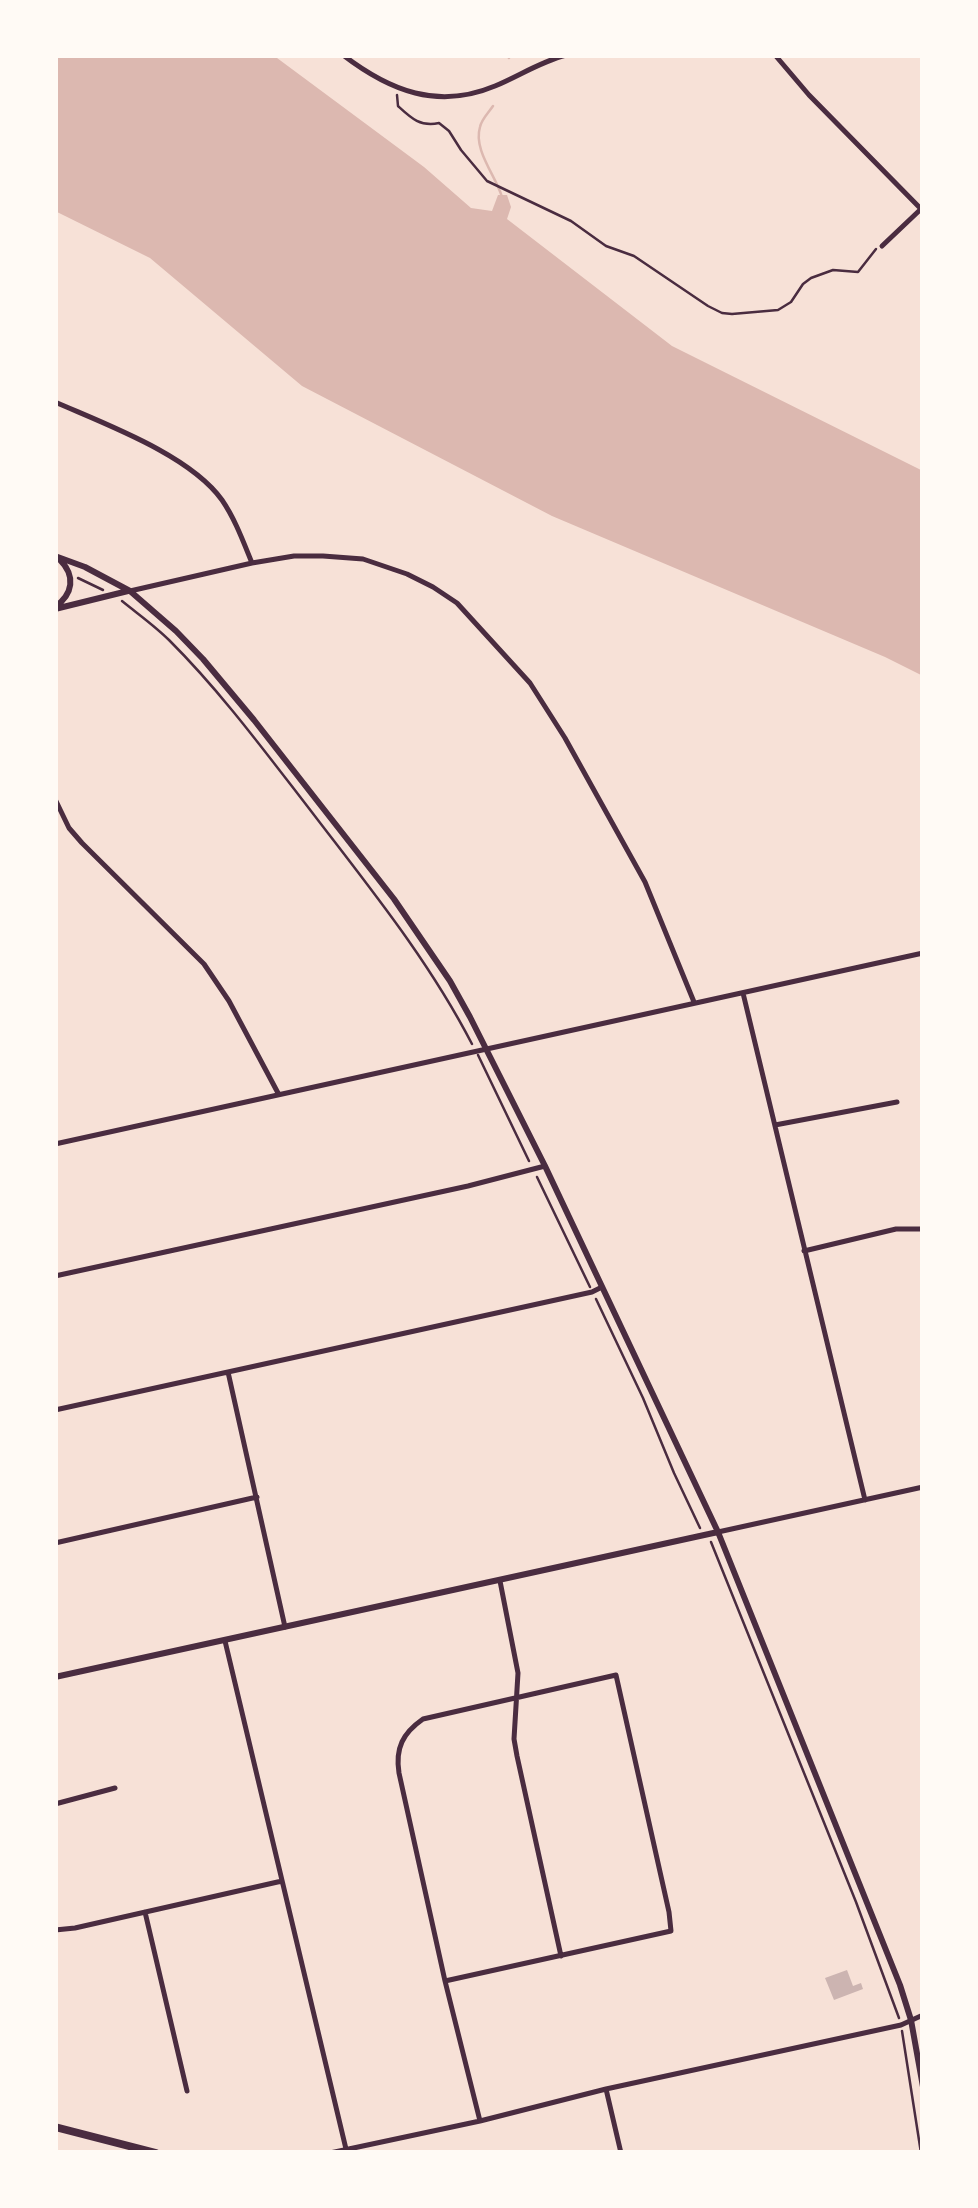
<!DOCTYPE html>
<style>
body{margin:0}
#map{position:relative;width:978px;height:2208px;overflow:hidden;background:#f7e1d7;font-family:Barlow,sans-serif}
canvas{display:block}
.frame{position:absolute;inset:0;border:58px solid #fffaf5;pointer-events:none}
</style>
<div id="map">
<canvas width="978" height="2208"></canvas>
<div class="frame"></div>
</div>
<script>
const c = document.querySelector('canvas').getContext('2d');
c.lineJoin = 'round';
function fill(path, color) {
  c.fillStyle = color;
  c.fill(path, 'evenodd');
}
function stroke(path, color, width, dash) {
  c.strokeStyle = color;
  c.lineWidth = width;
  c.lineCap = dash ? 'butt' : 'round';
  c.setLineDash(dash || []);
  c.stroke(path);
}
fill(new Path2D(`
 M55,55h218l151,112 47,41 21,3 6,-16h9l4,12 -4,12 165,127 251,125v205l-38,-19 -333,-141 -250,-130 -152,-128 -95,-47z`), '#dcb8b0');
stroke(new Path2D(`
 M507,55l2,3
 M493,106c-4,6 -12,14 -13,21 -7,23 16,49 22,70`), '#dcb8b0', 2.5);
fill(new Path2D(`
 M847,1970l6,16 8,-3 2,6 -29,11 -9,-22z`), '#ccb4b1');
stroke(new Path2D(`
 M397,95l1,11c13,12 22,21 41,17l10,8 12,19 26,31 84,40 35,25 28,10 74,50 14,7 10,1 46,-4 13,-8 12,-18 8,-6 22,-8 25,2 18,-23
 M78,578l25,12
 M122,601c16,13 33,25 47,39 53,53 97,113 142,171 58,76 117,148 161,233
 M478,1055l51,106
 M537,1177l53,110
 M596,1299l47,99 31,75 26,55
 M711,1542l145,360 43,116
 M902,2031l19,122`), '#4a2c40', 2.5);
stroke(new Path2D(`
 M343,55c47,36 95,55 152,31 24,-10 45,-24 71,-31
 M775,55l34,40 114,116
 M882,246l39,-37
 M55,402c50,22 135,53 167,98 13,19 21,41 30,63
 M130,591l122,-28 42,-7h29l40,3 44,15 26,13 24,16 73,80 35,55 80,144 49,120
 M55,799l14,29 13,15 122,121 25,37 49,92
 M743,993l122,507
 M775,1125l122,-23
 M55,1144l868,-191
 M804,1251l92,-22h27
 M55,1276l413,-90 77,-20
 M228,1372l57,255
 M55,1410l537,-118 10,-5
 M718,1532l205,-45
 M55,1543l202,-46
 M500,1581l18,92 -4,66 3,17 44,200
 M225,1641l121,508
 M55,1804l60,-16
 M145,1912l42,179
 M55,1930l20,-2 207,-47
 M445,1981l226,-50 -2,-19 -53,-237 -193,44c-20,14 -28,29 -24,54l46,208 35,140
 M606,2089l15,64
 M330,2153l150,-32 126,-32 295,-64 22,-10`), '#4a2c40', 5);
stroke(new Path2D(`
 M55,556l30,11 45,24 46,40 27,28 51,61 140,179 56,82 20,36 75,149 173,366 182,453 11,35 12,67
 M55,607c18,-13 21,-31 5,-47
 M55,609l73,-18
 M55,1677l663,-145`), '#4a2c40', 6);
stroke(new Path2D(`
 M55,2127l101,26`), '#4a2c40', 8);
</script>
